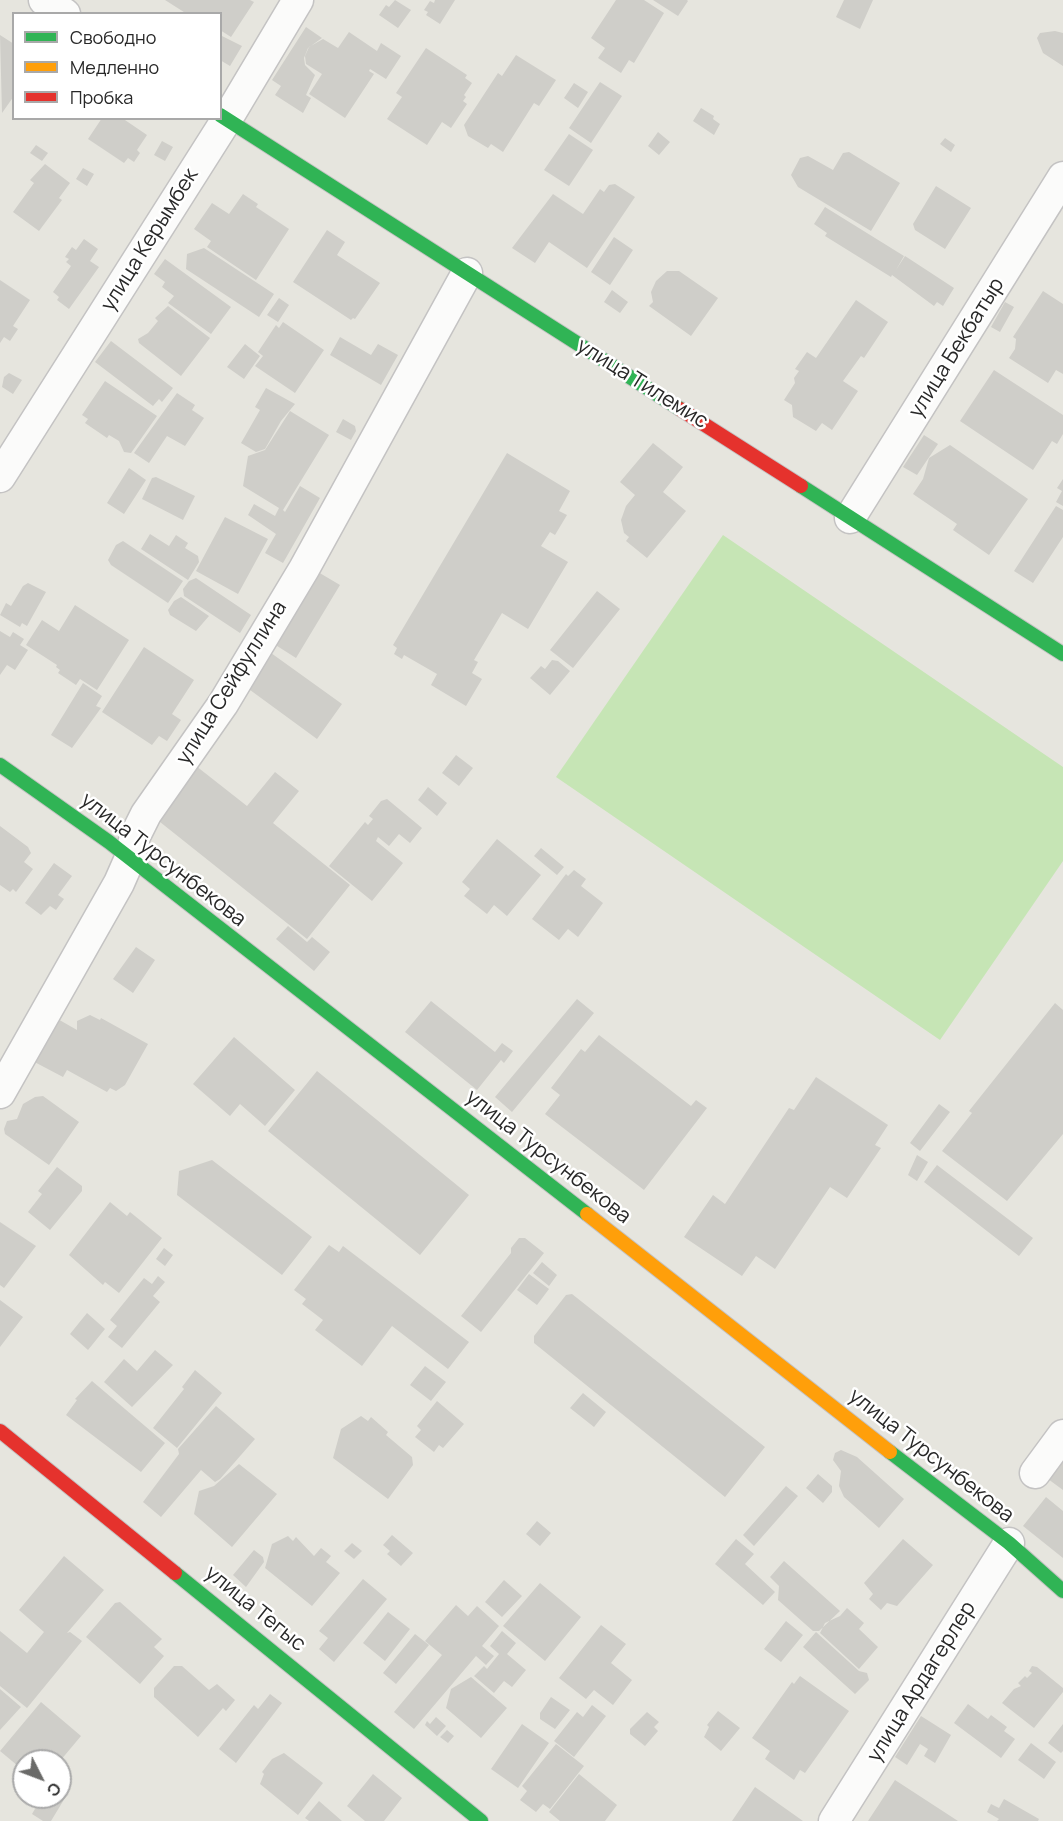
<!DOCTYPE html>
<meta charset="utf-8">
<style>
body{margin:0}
#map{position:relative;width:1063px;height:1821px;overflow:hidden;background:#e6e5de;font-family:Manrope,sans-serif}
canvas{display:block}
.legend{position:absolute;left:12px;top:12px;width:210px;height:108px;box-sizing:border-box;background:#fff;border:2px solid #a9a9a9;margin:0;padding:8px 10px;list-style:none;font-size:18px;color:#282828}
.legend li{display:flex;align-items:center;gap:12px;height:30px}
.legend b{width:30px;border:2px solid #a9a9a9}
.north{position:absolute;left:12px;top:1749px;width:60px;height:60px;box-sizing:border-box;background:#fff;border:2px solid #a9a9a9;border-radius:50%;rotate:132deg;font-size:16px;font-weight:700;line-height:24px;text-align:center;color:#282828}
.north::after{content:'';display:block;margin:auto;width:21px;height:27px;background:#6a6a68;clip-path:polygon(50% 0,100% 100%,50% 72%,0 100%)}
</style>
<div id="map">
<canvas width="1063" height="1821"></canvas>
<ul class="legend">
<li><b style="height:8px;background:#30b455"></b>Свободно</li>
<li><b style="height:8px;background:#ff9f0a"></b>Медленно</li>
<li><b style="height:8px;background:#e5322d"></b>Пробка</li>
</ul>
<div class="north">С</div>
</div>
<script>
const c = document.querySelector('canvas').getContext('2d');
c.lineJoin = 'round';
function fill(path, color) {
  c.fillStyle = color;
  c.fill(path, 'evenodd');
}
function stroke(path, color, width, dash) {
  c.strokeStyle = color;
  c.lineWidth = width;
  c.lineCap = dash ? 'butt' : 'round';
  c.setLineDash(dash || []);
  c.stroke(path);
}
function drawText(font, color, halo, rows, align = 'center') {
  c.font = font + ' Manrope,sans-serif';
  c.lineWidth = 5;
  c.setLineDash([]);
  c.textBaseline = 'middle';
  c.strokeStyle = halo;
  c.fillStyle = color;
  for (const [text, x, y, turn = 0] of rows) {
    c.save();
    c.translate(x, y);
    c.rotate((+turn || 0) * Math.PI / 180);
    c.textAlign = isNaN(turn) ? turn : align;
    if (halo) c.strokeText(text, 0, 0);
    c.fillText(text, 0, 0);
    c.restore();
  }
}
fill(new Path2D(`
 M723,535l340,232v94l-123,179 -384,-263z`), '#c6e5b5');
fill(new Path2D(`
 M165,0h85l4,2 -23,35 -11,-7v-16h-33z
 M395,0l16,10 -13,18 -19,-13 7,-10 3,2z
 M435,0h20l-15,24 -14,-9 2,-3 -4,-2 6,-9 4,2z
 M616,0h28l20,13 -30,50 -5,-3 -8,13 -23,-15 7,-10 -14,-10z
 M653,0h34l1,1 -10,15z
 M844,0h29l-13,29 -24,-12z
 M306,27l16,11 -14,10 -4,10 1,7 10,10 -9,20 5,3 -8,15 -28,-18 6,-9 -9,-6z
 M1055,31l8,2v33l-20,-13 -6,-15 3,-5z
 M349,32l28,19 4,-8 20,13 -15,23 -16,-10 -1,2 5,3 -29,44 -36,-24 13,-20 -16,-10 -1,-8 4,-9 14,-8 15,9z
 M0,35l14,9v52l-12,17z
 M220,35l22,11 -12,20 -10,-6z
 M426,48l41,27 -2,3 7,5 -8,12 2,2 -3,4 4,3 -16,24 -9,-6 -15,23 -40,-26 15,-22 -6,-4z
 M516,55l40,25 -17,26 -5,-3 -31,49 -12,-8 -3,4 -20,-12 -4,-11 34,-52 4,3z
 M600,82l22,14 -31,47 -22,-15z
 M574,83l14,9 -10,16 -14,-10z
 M701,108l13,8 -1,3 7,5 -6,11 -21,-14z
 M102,118h20l25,17 -10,15 3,3 -6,9 -6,-4 -4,5 -36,-24z
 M658,132l12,10 -11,13 -11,-9z
 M569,134l24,16 -24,36 -25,-16z
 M945,138l10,7 -4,7 -11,-8z
 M162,141l11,6 -8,14 -11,-6z
 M36,145l12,8 -6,8 -12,-8z
 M849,152l51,31 -29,48 -73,-44 -7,-12 9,-17 8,-2 25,14 10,-17z
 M45,164l25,19 -11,15 3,2 -23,31 -26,-19 21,-29 -4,-3z
 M83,168l11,6 -7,12 -11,-7z
 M615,184l20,13 -48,71 -38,-26 -14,21 -23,-15 41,-54 30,20 17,-25 4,3 5,-7z
 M936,186l35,22 -26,41 -30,-19 -2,-6z
 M243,194l15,10 -2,3 33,22 -33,51 -49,-33 4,-6 -17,-12 18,-26 17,11z
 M825,207l79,49 -8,14 9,-14 49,32 -11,18 -6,-4 -3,4 -42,-31 -1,2 -66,-41 2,-3 -13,-9z
 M327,230l18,12 -8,13 43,28 -25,36 -2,-1 -2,2 -58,-38z
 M614,237l19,13 -23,35 -19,-13z
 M84,239l14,10 -8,12 9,6 -30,42 -12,-9 2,-3 -6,-5 18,-26 -5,-4 3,-3 -4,-2 7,-10 4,3z
 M204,248l70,46 -15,23 -73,-48 1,-15z
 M165,259l66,48 -20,27 -43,-31 6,-7 -12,-9 3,-5 -11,-8z
 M667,271h12l39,27 -27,38 -42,-30 4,-4 -2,-10 5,-11z
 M0,280l30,20 -17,26 5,3 -8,12 -6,-4 -4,6z
 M612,290l16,12 -8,11 -16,-11z
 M1043,291l20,13v70l-7,-4 -8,13 -39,-25 6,-9 1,-10 -3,-2z
 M279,298l10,7 -11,17 -11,-7z
 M856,300l32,22 -24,36 -3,-2 -18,25 15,10 -26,39 -10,-7 -6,8 -23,-14 -1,-12 -8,-5 11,-17 -1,-5 5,-7 -4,-2 12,-17 9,6z
 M1005,302l9,5 -14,25 -9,-5z
 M168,306l42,32 -29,38 -42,-33 -1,-4 10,-6 10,-12 -3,-3z
 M283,322l41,28 -29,43 -40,-27 8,-10 -5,-4 18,-27 3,3z
 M340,337l31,18 7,-11 20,11 -17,30 -51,-30z
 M111,341l62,47 -11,14 -3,-3 -6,7 -58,-44z
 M245,344l15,12 -16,23 -17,-12z
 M994,370l69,45v19l-6,10 -5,-3 -19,29 -73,-49z
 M9,373l13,7 -9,14 -11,-7 2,-10z
 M105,381l52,35 -26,37 -7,-1 -5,-11 -10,-6 -2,3 -22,-15 3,-4 -6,-4z
 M266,388l29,16 -14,17 -16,28 -9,3 -15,-9 19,-33 -5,-3z
 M177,393l18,12 -3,5 12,8 -19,28 -18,-10 -18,27 -15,-10z
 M290,411l39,24 -46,75 2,2 15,-26 20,12 -37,65 -18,-10 11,-19 -28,-19 6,-11 21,12 4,-8 -36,-22 5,-30 17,-6z
 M343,419l12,7 1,5 -5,9 -15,-8z
 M924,435l14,9 -21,31 -14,-8z
 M653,443l30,24 -20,25 23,19 -39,47 -21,-17 3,-4 -5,-4 -3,-13 5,-14 9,-11 -15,-13z
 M950,445l78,54 -39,56 -36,-25 4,-6 -44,-30 10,-15 6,-21z
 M507,453l63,38 -11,20 8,4 -12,20 -5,-3 -9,14 27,16 -40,67 -26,-16 -28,47 4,2 -6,11 10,6 -16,27 -35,-21 6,-11 -33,-19 -2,4 -8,-5 3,-6 -4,-3z
 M129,468l17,12 -22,34 -17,-11z
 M156,477l39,19 -12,24 -41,-21 10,-21z
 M1063,479v27l-7,-4 6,-11 -5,-3z
 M1056,506l7,4v27l-30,46 -19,-12z
 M225,517l43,22 -30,55 -42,-23z
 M150,534l19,12 7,-11 12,8 -3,5 13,8 1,6 -11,18 -47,-31z
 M123,541l60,40 -15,22 -57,-38 -3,-5 8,-15z
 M318,572l22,13 -44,73 -22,-14z
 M196,578l55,37 -11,18 -56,-37 -1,-7 6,-8z
 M28,583l18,9 -19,34 -5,-3 -2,4 -20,-12 6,-12 5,3 12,-20z
 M597,591l23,18 -47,59 -23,-18z
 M181,597l28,19 -13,15 -26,-16 -2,-5 6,-9z
 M75,605l54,35 -32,50 -17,-11 -4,6 -18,-12 2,-3 -4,-3 1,-2 -31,-20 16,-25 17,11z
 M0,631l10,6 3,-5 11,7 -4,6 8,5 -13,20 -8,-5 -7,10z
 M144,647l50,33 -22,34 9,6 -14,21 -8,-5 -7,9 -50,-33z
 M271,653l71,51 -25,35 -71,-52z
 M552,660l6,1 12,10 -20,24 -20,-17 11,-12 4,3z
 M83,683l19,13 -6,10 5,2 -29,40 -21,-13z
 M456,755l17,13 -14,18 -17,-13z
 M191,762l56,44 28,-34 24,19 -26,32 77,62 -43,54 -157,-125z
 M428,787l19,16 -10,13 -19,-16z
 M387,799l35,29 -12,15 -11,-9 -10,12 -11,-9 -2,4 27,22 -31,38 -43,-35 36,-44 3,3 5,-6 -4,-3 12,-15z
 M0,826l28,21 3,6 -7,9 9,7 -17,23 -3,-3 -3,3 -10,-7z
 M497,839l44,36 -34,41 -13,-11 -7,9 -23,-18 6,-7 -8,-7z
 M541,848l23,19 -7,8 -23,-19z
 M54,863l18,13 -14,19 6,4 -8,11 -6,-4 -9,9 -16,-12z
 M574,870l12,9 -5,7 22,17 -25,34 -10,-8 -9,11 -27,-21 34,-45 2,2z
 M288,926l19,16 5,-5 18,15 -16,19 -38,-32z
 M136,947l19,13 -22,33 -20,-14z
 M577,999l17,14 -82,99 -17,-15z
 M431,1001l64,51 7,-9 11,8 -9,12 -3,-3 -24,30 -72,-58z
 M1055,1003l8,7v124l-56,67 -65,-50 30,-38 -3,-2z
 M49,1014l28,16v-9l13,-6 10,5 1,-2 47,26 -23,41 -9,6 -6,-3 -3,4 -40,-22 -4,7 -38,-20z
 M599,1035l92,71 5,-6 11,8 -63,82 -99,-76 15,-19 -9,-7 30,-39 4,3z
 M234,1037l61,53 -30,36 -25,-22 -10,12 -37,-32z
 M317,1071l152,124 -49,60 -152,-124z
 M816,1077l72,48 -13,20 6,3 -34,50 -17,-11 -55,82 -19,-13 -14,20 -58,-39 29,-42 12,9 64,-96 5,2z
 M43,1096l36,26 -30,43 -44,-31 -1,-5 3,-8 10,-2 6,-15 12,-7z
 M939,1104l11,8 -30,39 -10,-8z
 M917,1155l11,7 -11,19 -9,-6z
 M212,1160l100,77 -30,38 -105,-80 2,-24z
 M937,1165l96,73 -14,18 -95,-74z
 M57,1167l25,19v5l-32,39 -22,-18 14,-18 -4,-3z
 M110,1202l17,14 3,-4 32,26 -43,55 -14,-11 -2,3 -34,-30z
 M0,1222l36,24 -32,42 -4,-3z
 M519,1238h6l19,15 -63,79 -20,-16 50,-63v-5z
 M329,1245l10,7 4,-6 126,96 -21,27 -56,-43 -30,40 -47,-36 8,-10 -21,-16 4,-5 -12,-9z
 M164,1248l9,7 -8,11 -9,-7z
 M542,1262l15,13 -8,11 -16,-13z
 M529,1274l20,15 -12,16 -20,-15z
 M158,1276l7,6 -12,14 7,6 -38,46 -14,-11 9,-11 -7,-6 34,-42 8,6z
 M572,1294l193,153 -40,50 -191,-154v-7l32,-41z
 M0,1300l23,17 -23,30z
 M87,1313l18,16 -17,21 -18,-16z
 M155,1350l18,15 -41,42 -28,-25 20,-23 13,12z
 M425,1366l21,16 -15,19 -21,-16z
 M195,1370l27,23 -45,55 -24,-20 31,-39 -2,-2z
 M92,1381l73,62 -24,29 -75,-57 11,-15 -2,-1z
 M583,1393l23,19 -12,15 -24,-19z
 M437,1401l27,23 -21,24 -4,-3 -5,7 -19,-15 6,-7 -4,-4z
 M216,1406l39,33 -35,40 -5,3 -14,-12 -40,47 -18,-15 36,-48 -1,-5z
 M361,1416l7,5 3,-4 17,15 -2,3 26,22 1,8 -25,34 -55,-41 8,-29z
 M841,1450l16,7 47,42 -25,29 -35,-31 -5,-11 2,-15 -8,-11 2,-7z
 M1063,1459v31l-15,-11z
 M239,1464l38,30 -45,53 -38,-33 5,-23 15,-5z
 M818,1474l14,12v6l-9,11 -17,-15z
 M786,1486l12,10 -44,50 -11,-11z
 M1046,1497l17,14v47l-40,-32z
 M537,1521l14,12 -11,13 -14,-12z
 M392,1535l21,18 -12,13 -14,-12 3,-3 -7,-6z
 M288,1536l5,5 3,-4 18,19 7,-8 10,8 -5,6 14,11 -28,33 -47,-38 7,-24z
 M736,1539l18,15 -9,10 30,28 -12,13 -48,-41z
 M903,1539l30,26 -36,41 -10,-3 -6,7 -12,-11 4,-5 -9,-11z
 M352,1543l10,8 -8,8 -10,-8z
 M254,1550l9,7 1,5 -18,25 -13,-12z
 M64,1556l40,34 -37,43 3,-1 12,9 -55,67 -27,-22v-55l27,22 17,-21 -25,-22z
 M784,1561l56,50 -21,20h-6l-35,-31 1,-14 -9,-9z
 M363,1579l24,20 -53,63 -15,-13 9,-11 -9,-7z
 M504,1580l18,16 -20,21 -17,-15z
 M540,1583l41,34 -36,44 -42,-35z
 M120,1602l42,37 -8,8 10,9 -24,28 -54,-47 29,-34z
 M456,1605l12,11 9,-10 22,20 -17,20 12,10 -8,9 -10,-9 -62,73 -20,-17 48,-57 -17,-14z
 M847,1608l17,15 -5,6 19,18 -19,22 -39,-36 5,-10 15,-7z
 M388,1612l22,17 -25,32 -22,-18z
 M786,1621l17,14 -22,27 -17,-13z
 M601,1625l25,19 -15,19 21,17 -19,25 -19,-15 -8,9 -27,-21z
 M502,1631l14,12 -9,11 19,16 -14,17 -8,-6 -10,12 -20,-17 10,-10 3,3 12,-15 -9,-8z
 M816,1632l43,39 8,2 2,7 -14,14 -52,-47z
 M415,1634l14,11 -33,39 -13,-11z
 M174,1666h8l27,24 8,-6 18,16 -9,11 -3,-3 -25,29 -44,-40v-9z
 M1032,1666l5,1 26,21v4l-29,36 -32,-25 12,-14 7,-3 -3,-3 7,-7 2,2 5,-5 -3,-2z
 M800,1676l49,35 -44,62 -5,-3 -6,10 -29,-21 5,-8 -18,-13 40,-56 2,2z
 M471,1677l36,31 -26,30 -35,-30 5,-19z
 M0,1689l21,18 -21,23z
 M270,1694l12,9 -46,60 -17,-14 35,-44 4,4z
 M551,1697l19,13 -15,19 -15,-10v-6z
 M41,1702l40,34 -21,25h-36v10l-24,-20z
 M968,1704l20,15 3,-4 16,12 -3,4 11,8 -14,19 -47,-35z
 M592,1705l14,11 -32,41 -20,-16 23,-29 6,5z
 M718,1711l22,17 -19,23 -17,-14 5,-10 -2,-2z
 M647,1712l12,10 -5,5 4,4 -13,15 -15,-12v-5z
 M921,1716l30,19 -16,28 -11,-7 4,-7 -8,-5 -13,21 -12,-8z
 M436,1717l10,9 -9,10 -12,-11 2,-4 3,3z
 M522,1724l27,19 -31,45 -27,-19z
 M1063,1724v27l-2,2 -13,-10z
 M447,1730l7,6 -6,7 -8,-6z
 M1031,1743l25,19 -12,17 -26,-19z
 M556,1744l28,22 -34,43 -7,-5 -7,8 -16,-12 7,-9 -5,-5z
 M284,1753l39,30 -25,32 -38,-31 4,-10 -2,-2 10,-13z
 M373,1774l29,24 -18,23h-19l-18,-15z
 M579,1774l38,31 -12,16h-45l-11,-9z
 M895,1780l63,41h-90z
 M755,1787l48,34h-71z
 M60,1788l8,5 -17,28h-8l-11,-7 10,-17h18z
 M1004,1799l35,20 -1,2h-41l2,-2 -12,-7 4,-8 8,4z
 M319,1801l23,20h-33l-4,-3z`), '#cfcec9');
const street = new Path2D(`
 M44,0l21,14
 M0,477l227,-358 71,-119
 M850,518l213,-341
 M0,1093l119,-210 11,-25 5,-22 11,-22 77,-110 81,-135 163,-296
 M1035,1473l28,-38
 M834,1821l175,-278`);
const fast = new Path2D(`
 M220,115l460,294
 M801,486l262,168
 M0,765l109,77 478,372
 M890,1452l119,91 54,48
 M175,1573l306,248`);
const slow = new Path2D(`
 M587,1214l303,238`);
const jam = new Path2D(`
 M680,409l121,77
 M0,1431l175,142`);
stroke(street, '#c4c3c3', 33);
stroke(fast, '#c4c3c3', 16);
stroke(slow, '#c4c3c3', 16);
stroke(jam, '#c4c3c3', 16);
stroke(street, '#fbfbfa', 30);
stroke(fast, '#30b455', 14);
stroke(slow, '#ff9f0a', 14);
stroke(jam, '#e5322d', 14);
drawText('21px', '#282828', '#fff', [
 ["улица Керымбек",150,240,-58],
 ["улица Бекбатыр",957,348,-58],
 ["улица Тилемис",642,384,32],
 ["улица Сейфуллина",232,683,-58],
 ["улица Турсунбекова",163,860,38],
 ["улица Турсунбекова",548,1157,38],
 ["улица Турсунбекова",931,1456,38],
 ["улица Тегыс",255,1609,39],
 ["улица Ардагерлер",922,1682,-58]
]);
</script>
